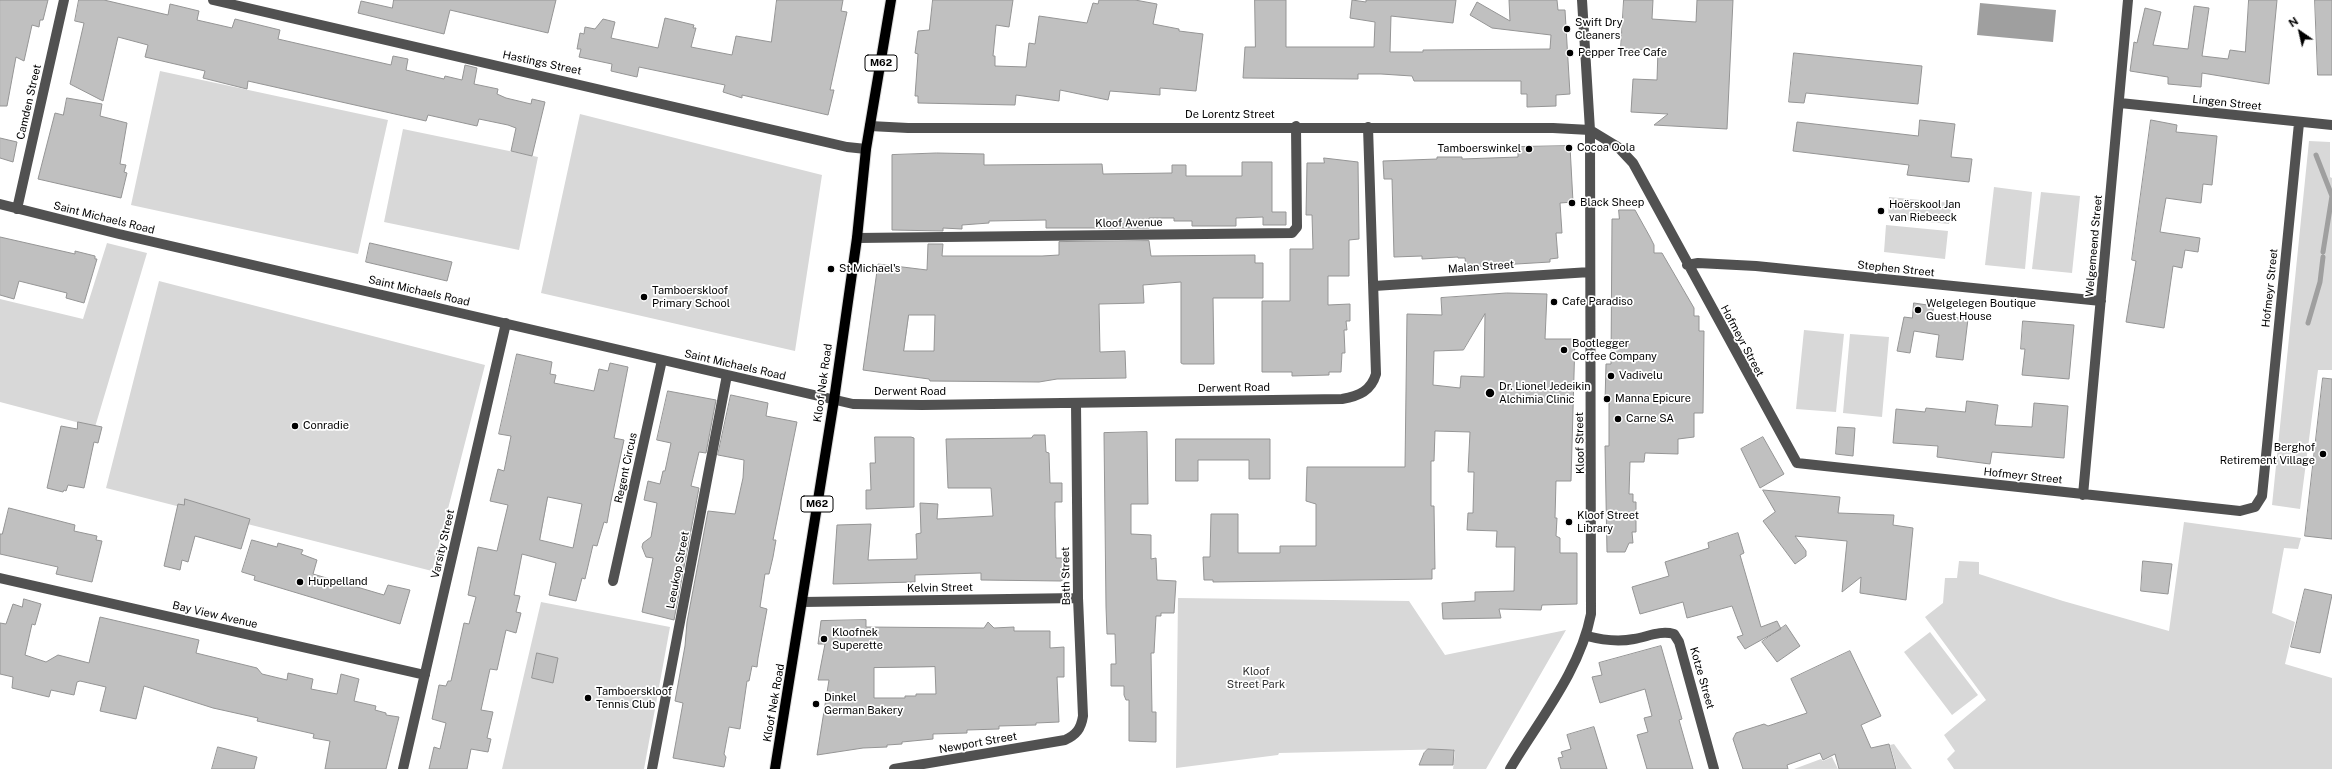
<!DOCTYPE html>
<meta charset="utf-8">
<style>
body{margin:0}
#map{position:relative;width:2332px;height:769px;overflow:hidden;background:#fff;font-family:"Public Sans",sans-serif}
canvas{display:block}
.north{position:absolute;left:2280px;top:12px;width:40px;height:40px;-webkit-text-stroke:3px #fff;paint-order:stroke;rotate:326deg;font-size:11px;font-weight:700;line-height:16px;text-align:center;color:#000}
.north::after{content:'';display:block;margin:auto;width:14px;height:18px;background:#000;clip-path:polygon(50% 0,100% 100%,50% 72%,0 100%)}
</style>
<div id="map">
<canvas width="2332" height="769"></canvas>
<div class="north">N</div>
</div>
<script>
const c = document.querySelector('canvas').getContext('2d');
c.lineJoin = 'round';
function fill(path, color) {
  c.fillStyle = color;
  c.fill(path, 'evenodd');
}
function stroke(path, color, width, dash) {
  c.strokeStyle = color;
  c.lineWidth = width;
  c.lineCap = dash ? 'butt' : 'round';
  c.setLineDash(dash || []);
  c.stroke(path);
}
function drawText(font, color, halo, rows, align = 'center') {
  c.font = font + ' "Public Sans",sans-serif';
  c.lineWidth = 3.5;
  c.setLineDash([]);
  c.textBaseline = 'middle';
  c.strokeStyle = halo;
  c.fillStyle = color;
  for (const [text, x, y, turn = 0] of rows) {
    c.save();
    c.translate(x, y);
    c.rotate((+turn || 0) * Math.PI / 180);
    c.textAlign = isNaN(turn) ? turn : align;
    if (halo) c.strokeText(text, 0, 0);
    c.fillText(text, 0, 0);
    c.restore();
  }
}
fill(new Path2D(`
 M160,71l228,49 -30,134 -227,-49z
 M580,114l242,61 -27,176 -254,-58z
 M403,129l135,28 -19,93 -135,-28z
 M2309,141l21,1v35l2,1v192h-14l-18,139 -28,-4z
 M1994,187l38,5 -7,77 -40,-4z
 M2041,192l39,4 -8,77 -40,-4z
 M1889,197l63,6 -3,21 -61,-6z
 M1886,225l62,6 -3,28 -61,-7z
 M107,243l40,10 -52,174 -95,-25v-103l83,20z
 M159,281l326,84 -53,206 -326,-83z
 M1804,330l40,4 -8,78 -40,-3z
 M1850,334l39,3 -7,80 -39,-4z
 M2184,522l117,16 -3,11 -14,-1 -12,65 23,9 -10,42 47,14v91h-378l-7,-10 8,-8 -11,-16 42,-35 -61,-83 18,-14 2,-25h12l2,-17 20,1v12l84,27 106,30z
 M1178,598l231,3 36,54 121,-25 -80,139h-33l2,-17 -2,-3 -174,4 -1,2 -102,13z
 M541,602l129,25 -26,142h-142z
 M1930,632l48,63 -26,20 -48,-63z
 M1894,744l18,25h-15l-7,-24z
 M1832,757l6,12h-44l27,-10 2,2z`), '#d8d8d8');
fill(new Path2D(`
 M1980,3l76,7 -3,32 -76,-7z`), '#9f9f9f');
stroke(new Path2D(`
 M2316,155l16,41 -9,56
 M2308,323l12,-41 3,-25`), '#9f9f9f', 5);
const building = new Path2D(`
 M0,0h48l-5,20h-3l-1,7 -7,-2 -8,36 -8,-4 -9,49h-7z
 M79,0h25l64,15 2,-11 29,7 -2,9 35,8 3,-9 45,11 -2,9 113,26 2,-9 15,3 -2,11 38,9 1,-3 17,4 3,-15 12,3 -3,16 24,5 -1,5 9,4 25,6 1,-5 13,3 -13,54 -21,-5 5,-23 -8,-3 -29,-6 -2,7 -49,-11 -2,6 -178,-40 -1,8 -44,-11 2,-7 -60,-14 3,-12 -30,-8 -15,64 -33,-17 14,-61 -9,-2z
 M394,0h162l-8,33 -98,-23 -6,24 -86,-21 3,-12 31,7z
 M777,0h66l-2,11 6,1 -17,78h4l-6,25 -86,-20v3l-19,-6 2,-7 -86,-18 -2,10 -26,-6 1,-7 -33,-7 2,-8h-4l3,-16 4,1 1,-7 10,2 8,-10 12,3 -4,16 47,10 7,-30 29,7 -1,3h3l-5,19 41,8 4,-19 35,6z
 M933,0h80l-4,27 -13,-2 -3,31h2v10l31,1 3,-24 6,1 4,-28 48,7 6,-20 5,1 1,-4h36l22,4 -4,20 26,5v2l24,3 -7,57 -36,-3v7l-50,-4 -2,9 -48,-10 -1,11 -43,-6 -1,10 -97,-2v-7h-3l3,-42 -3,-1 3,-22 11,-1z
 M1255,0h31v47h88l1,-25 -25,-4 2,-18 14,2v-2h90l-3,23 -62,-7 -1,36h33v-2l127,-1 1,-14 -59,-7 -22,-13 7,-13 33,19 -1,-21h48l1,10h7l5,84 -14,1v11l-29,1v-13h-6v-13h-107l-2,-5 -31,-2h-23v5l-115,-1 2,-31h10z
 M1624,0h29l-1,19 44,3 1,-22h36l-6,129 -73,-4 14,-11 -37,-2 2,-33 24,1 1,-30 -37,-1z
 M2249,0h28l-8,84 -67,-11 -1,14 -33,-3v-7l-38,-6 4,-29 3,1 8,-35 16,4 -8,33 35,4 6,-43 15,2 -7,48 26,3 2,-9 15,2z
 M2315,0h17v75h-14z
 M1794,53l128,13 -4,38 -112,-11 -2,10 -15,-1z
 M67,98l35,6 -2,12 27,7 -7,41 6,1 -2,7 3,1 -6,25 -83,-19 17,-66 8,2z
 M1920,120l35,4 -4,33 21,2 -3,23 -62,-7 2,-10 -116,-14 4,-29 121,14z
 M2151,120l26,5 -1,7 41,4 -5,49 -9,-1 -2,19 -35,-5 -6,34 40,6 -2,14 -13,-2 -3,18 -9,-2 -9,62 -38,-6 10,-61 -4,-1z
 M0,138l17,4 -4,20 -13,-4z
 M1570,146l3,56 -13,1 2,30h-6l2,25 -8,1v3l-84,5 -1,-9h-7v-1l-36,2v-3l-28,1 -2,-78h-8l-1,-18 54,-2v-2h25v2l56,-2v-10z
 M937,153l47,1v11l118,-1 1,10 69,-1v-8h14v11h56v-14h30v50h14v13h-23v-8l-27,1v8h-44v-5h-18v-3h-25v10h-103v-8l-57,1v2l-27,2v4l-19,-1v3l-51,-1v-75z
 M1324,158l34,4 1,77 -10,1v36h-21v29l22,-1v17h-4l1,9h-3l1,23h-3l-1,19h-12v3l-37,1v-4h-30v-71h28v-52h23l-1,-34h-6l1,-52h17z
 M1619,210h16l15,27 4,8v8h8l32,55v8h5v15h5l-1,82h-9v24l-16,2v15l-33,-1 -1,9h-14l-1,32h4v8h3v30h-4l1,11h-4l-4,9h-18l-2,-106h4v-44h-4l1,-38h5l1,-145h7z
 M0,237l75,17v-3l20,5v3h2l-13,44 -18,-5 1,-5 -48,-12 -5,18 -14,-4z
 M1149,241l2,15 104,-1v8h8v35h-50l1,66h-31l-2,-1v-81l-38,3 1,18 -45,1 1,48 25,-1 1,27 -69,1 -18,3 -109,-1 -1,-2 -66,-9 15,-106 49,6 1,-26h15l-1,12h100l17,-1v-13zM909,315h26l-1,36h-30z
 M370,243l82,19 -5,19 -81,-19z
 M1507,293l40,1 -2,45h30l-4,142h-15l-1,37h2l-1,18 4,2v15h17v51l-35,1 -1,5 -42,-1 2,9 -58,1 -1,-16 33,-2v-9l39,-1 1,-44h-19l1,-16 -30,-1 1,-17h5l1,-41h-6l2,-40 -35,-1 -1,30h-3v45h3l1,63h-3v10l-219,3v-2h-9l-1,-23h7l1,-43h27v39h42v-7h36v-42l-10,-3 1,-34h98l2,-153 35,1 -1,-17zM1485,314l-1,63 -23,-1 -1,12 -27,-3 1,-34 29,-1z
 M1914,303l20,3 -2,9 36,4 -5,41 -27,-3 3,-22 -25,-4 -4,22 -13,-2 7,-34 8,1z
 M2023,321l51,4 -5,54 -47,-4 3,-26h-4z
 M517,354l35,8 -2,12 6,1 -2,8 40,8 5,-22 9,2 2,-8 18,4 -14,71 10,2 -13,61 -4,22 -3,-1 -7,24 -4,-1 -8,34 -3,-1 -6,23 -27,-6 7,-32 -34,-9 -8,41 6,1 -4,16 5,1 -5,20 -10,-3 -9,40 -7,-1 -9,41 12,2 -6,26 4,1 -3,13 -17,-3 -4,20h-38l5,-22 6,2 6,-26 -14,-4 7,-34 7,1 2,-5h3l13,-58 5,1 7,-27 -8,-2 10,-48 19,4 11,-46 -18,-4 8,-32 6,2 7,-35 -12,-2zM548,497l34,7 -9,44 -33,-8z
 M2323,378l9,1v160l-27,-3z
 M668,391l48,9 -10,53 -7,-1 -8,34 8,2 -25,132 -32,-8 11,-54 -7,-1 -4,-10 1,-4 8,-6 6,-34 -13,-3 4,-19 12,3 3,-13h2l6,-28 -14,-3z
 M731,395l37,8 -2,13 31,6 -24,118h3l-3,17 -4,17h-4l-5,33 7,2 -9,49 -1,9 -5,-1 -3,15h-2l-7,48 -11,-2 -5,27 2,3 -2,10 -51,-9 10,-55 -8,-2 10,-55 2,-24 21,-111 27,3 8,-36 1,-18 -26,-5z
 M1967,401l31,4 -3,20 37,2 2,-24 34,3 -4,52 -72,-6 -2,12 -53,-7 1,-11 -45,-3 3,-34 29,3 1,-4 39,4z
 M78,422l24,5 -4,16 -4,-1 -10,46 -16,-3 -2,6 -2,-1 -1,2 -16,-4 14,-62 16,3z
 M1838,427l17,1 -2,28 -17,-2z
 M1147,432l1,72h-17v30l20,1v24l5,-1 1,22 19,1 -2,32h-13v3h-5l-2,37h-3l1,59h4v30l-27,-1v-41h-3l-2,-5v-9h-13v-22h5l-1,-30h-8l-1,-27 -2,-174z
 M1034,435h11l1,17 3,1 1,30h12v19h-7v14l1,42h6l2,21 -3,2 -80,-1v-7l-66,2v7l-82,2 4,-59 34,-1 -3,36 49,-1 -1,-25 5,-1 -1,-30 18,1 -1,15 56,-3 -2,-28h-43l-2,-49 85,-1z
 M875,437h36l3,1v69l-48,2v-19h5l-1,-27h5z
 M1763,437l21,37 -24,14 -19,-39z
 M1176,439h94v40h-21v-19h-51v21h-22z
 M1763,490l77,7 -2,16 56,2 -1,10 20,3 -7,72 -46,-7 1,-16 -19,15 5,-51 -52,-5 11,15v5l-11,8 -32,-43 12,-9z
 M185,499l65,20 -9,30 -46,-13 -7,26 -6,-2 -2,10 -16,-4 14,-62 6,1z
 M9,508l66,17 -1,6 23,5 -1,4 6,1 -10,41 -36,-8 2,-7 -58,-13v-20h2z
 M1738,533l6,20 -4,2 21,72 16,-6 4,8 -36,20 -8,-12 6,-2 -11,-29 -45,12 -4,-16 -43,12 -8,-27 37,-11 -4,-14 44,-14 -1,-5z
 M252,540l25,7 1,-4 25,7 -2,4 16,6 -4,14 71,21 4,-10 22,5 -10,34 -146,-44 1,-4 -13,-4z
 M2143,561l29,3 -4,30 -27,-3z
 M2305,589l27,6 -12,58 -29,-6z
 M24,599l17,5 -6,21 -3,-1 -7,31 21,7 12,-7 31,8 11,-46 99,23 -3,13 61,15 5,6 25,6 1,-7 25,6 -2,10 26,5 4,-20 18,5 -5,22 22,5 -1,4 11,3v2l13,2 -13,52h-61l5,-28 -17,-3 1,-4 -57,-13 1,-3 -45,-10 -69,-22 -8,33 -36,-8 6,-24 -26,-6 -3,1 -3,13 -23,-5 -2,7 -37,-9 1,-11 -13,-3v-51l6,1 7,-20 9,3z
 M866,620v7l118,1 4,-6 6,6 20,-1v4h36v17l14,-1v30h-7l2,45 -23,1v2l-37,1v3l-32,1v3l-34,1v5l-31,3v2l-15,1v2l-24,1 -46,7 12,-75h-11l7,-36h-7l3,-23zM935,667l1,27h-20v2h-11v2h-31v-30z
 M1786,625l14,21 -23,16 -15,-20z
 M1661,646l21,73 -3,1 14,49h-46l-10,-34 11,-3 -4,-14 8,-2 -7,-27 -45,14 -8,-26 10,-2 -3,-12z
 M1850,651l31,65 -20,9 10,23 18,-4 7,25h-57l-4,-15 -12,6 -3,-7 -33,12 1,4h-45l-10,-30 3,-6 28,-9 4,2 39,-13 -16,-34z
 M537,653l21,5 -5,25 -21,-5z
 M1594,727l13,42h-46l-3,-11 5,-1 -2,-5 10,-3 -4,-14z
 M218,747l39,10 -3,12h-42z
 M1428,749l26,1 -1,15h-34l5,-12z`);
fill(building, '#c0c0c0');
stroke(building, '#959595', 1);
const major = new Path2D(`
 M775,769l59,-369 23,-162 9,-89 25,-149`);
stroke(major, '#dbdbdb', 12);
stroke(new Path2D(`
 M213,0l634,147 19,2
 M2120,103l212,22
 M870,126l38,2h645l37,2 28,17 15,16 164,300 443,48 15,-4 7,-11 37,-373
 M0,204l119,30 734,170 69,1 420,-6c17,-3 29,-8 34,-25l-8,-247
 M17,209l47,-209
 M857,238l435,-5 5,-6 -1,-101
 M1687,265l11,-2 58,3 345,35
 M1374,286l216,-14
 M2083,495l45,-495
 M0,578l425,97
 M613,581l49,-221
 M802,602l276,-4
 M1587,636c15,4 31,6 47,3 13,-2 26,-9 40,-5l5,8 35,127
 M403,769l103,-446
 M652,769l75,-394
 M894,769l171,-29c11,-5 16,-11 18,-24l-5,-118 -2,-195
 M1510,769c29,-49 70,-98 81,-155l-1,-484 -8,-130`), '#515151', 10);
stroke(major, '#000', 10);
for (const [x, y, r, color] of [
 [1567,29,4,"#000"],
 [1570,53,4,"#000"],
 [1569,148,4,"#000"],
 [1529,149,4,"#000"],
 [1572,203,4,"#000"],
 [1881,211,4,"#000"],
 [831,269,4,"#000"],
 [644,297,4,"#000"],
 [1554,302,4,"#000"],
 [1918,310,4,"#000"],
 [1564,350,4,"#000"],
 [1611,376,4,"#000"],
 [1490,393,5,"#000"],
 [1607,399,4,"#000"],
 [1618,419,4,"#000"],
 [295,426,4,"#000"],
 [2323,454,4,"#000"],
 [1569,522,4,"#000"],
 [300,582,4,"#000"],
 [824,639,4,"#000"],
 [588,698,4,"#000"],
 [816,704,4,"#000"]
]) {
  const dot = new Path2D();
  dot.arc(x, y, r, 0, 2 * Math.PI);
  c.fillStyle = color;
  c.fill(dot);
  stroke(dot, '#fff', 1.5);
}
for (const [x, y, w] of [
 [881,63,32],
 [817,504,32]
]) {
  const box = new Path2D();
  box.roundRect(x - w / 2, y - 8, w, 16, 3);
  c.fillStyle = '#fff';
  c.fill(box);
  stroke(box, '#000', 1);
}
drawText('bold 10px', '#000', null, [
 ["M62",881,63],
 ["M62",817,504]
]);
drawText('11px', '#000', '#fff', [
 ["Swift Dry",1575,23],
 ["Cleaners",1575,36],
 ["Pepper Tree Cafe",1578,53],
 ["Cocoa Oola",1577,148],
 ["Tamboerswinkel",1521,149,"right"],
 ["Black Sheep",1580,203],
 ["Hoërskool Jan",1889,205],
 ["van Riebeeck",1889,218],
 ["St Michael's",839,269],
 ["Tamboerskloof",652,291],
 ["Primary School",652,304],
 ["Cafe Paradiso",1562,302],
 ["Welgelegen Boutique",1926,304],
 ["Guest House",1926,317],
 ["Bootlegger",1572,344],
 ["Coffee Company",1572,357],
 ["Vadivelu",1619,376],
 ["Dr. Lionel Jedeikin",1499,387],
 ["Alchimia Clinic",1499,400],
 ["Manna Epicure",1615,399],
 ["Carne SA",1626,419],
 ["Conradie",303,426],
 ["Berghof",2315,448,"right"],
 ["Retirement Village",2315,461,"right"],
 ["Kloof Street",1577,516],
 ["Library",1577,529],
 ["Huppelland",308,582],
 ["Kloofnek",832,633],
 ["Superette",832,646],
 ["Tamboerskloof",596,692],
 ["Tennis Club",596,705],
 ["Dinkel",824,698],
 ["German Bakery",824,711]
], 'left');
drawText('11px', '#000', '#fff', [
 ["Hastings Street",542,63,12],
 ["Camden Street",29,102,-77],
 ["Lingen Street",2227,103,6],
 ["De Lorentz Street",1230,115],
 ["Saint Michaels Road",104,218,14],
 ["Kloof Avenue",1129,223,-1],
 ["Welgemeend Street",2094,246,-85],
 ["Malan Street",1481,267,-4],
 ["Stephen Street",1896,269,6],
 ["Hofmeyr Street",2270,288,-84],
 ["Saint Michaels Road",419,291,13],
 ["Hofmeyr Street",1742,341,62],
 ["Saint Michaels Road",735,365,13],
 ["Kloof Nek Road",823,383,-82],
 ["Derwent Road",1234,388,-1],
 ["Derwent Road",910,392],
 ["Kloof Street",1580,443,-91],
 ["Regent Circus",626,468,-78],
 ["Hofmeyr Street",2023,476,6],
 ["Varsity Street",443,544,-77],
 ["Leeukop Street",678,570,-79],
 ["Bath Street",1066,576,-91],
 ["Kelvin Street",940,588,-1],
 ["Bay View Avenue",215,615,13],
 ["Kotze Street",1702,678,74],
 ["Kloof Nek Road",774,703,-80],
 ["Newport Street",978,743,-10]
]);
drawText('11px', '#2f2f2f', '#fff', [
 ["Kloof",1256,672],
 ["Street Park",1256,685]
]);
</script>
